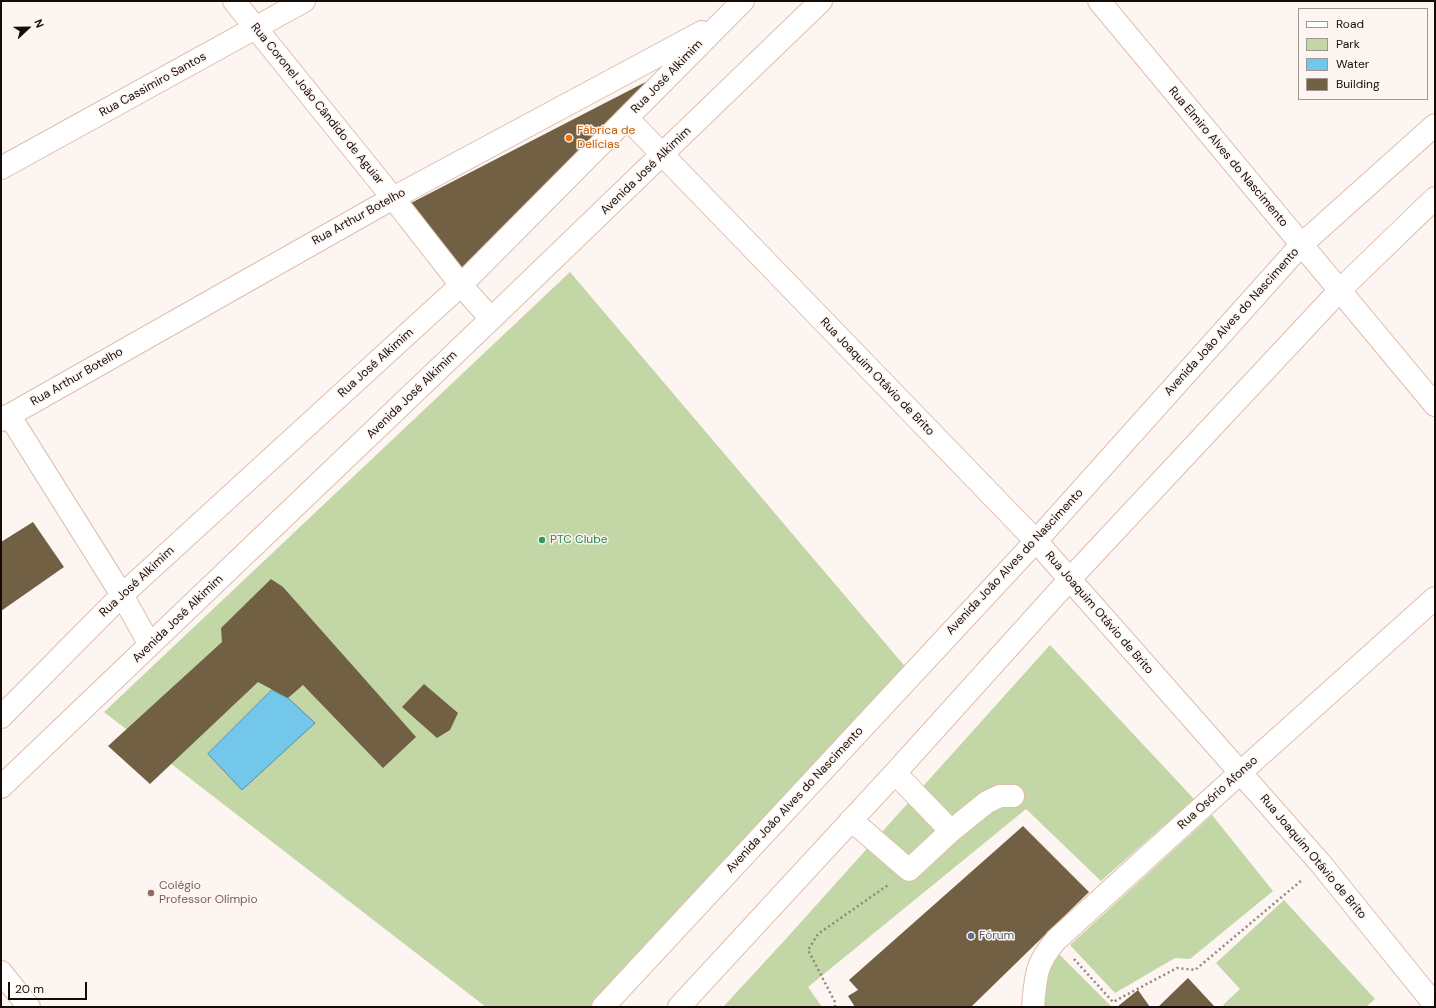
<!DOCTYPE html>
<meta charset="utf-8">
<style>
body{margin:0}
#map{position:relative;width:1436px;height:1008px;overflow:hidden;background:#fcf5f1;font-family:"DM Sans",sans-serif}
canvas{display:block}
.frame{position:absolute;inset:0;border:2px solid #170b05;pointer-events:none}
.legend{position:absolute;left:1298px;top:8px;width:130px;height:92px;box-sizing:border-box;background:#fcf5f1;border:1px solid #a09793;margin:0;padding:5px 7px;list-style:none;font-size:12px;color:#170b05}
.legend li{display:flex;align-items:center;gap:8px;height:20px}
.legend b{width:20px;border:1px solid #a09793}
.north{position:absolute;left:8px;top:8px;width:40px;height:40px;-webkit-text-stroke:3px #fcf5f1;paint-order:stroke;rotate:68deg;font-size:11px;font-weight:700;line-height:16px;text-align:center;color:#170b05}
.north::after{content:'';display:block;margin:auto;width:14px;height:18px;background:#170b05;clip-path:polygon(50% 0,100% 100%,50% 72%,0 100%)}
.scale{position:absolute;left:8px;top:982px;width:79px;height:18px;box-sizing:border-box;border:2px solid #170b05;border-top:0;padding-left:5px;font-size:12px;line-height:14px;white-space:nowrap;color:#170b05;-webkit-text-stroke:3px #fcf5f1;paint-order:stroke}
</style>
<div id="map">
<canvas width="1436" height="1008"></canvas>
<div class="frame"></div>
<ul class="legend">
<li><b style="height:5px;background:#fff"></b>Road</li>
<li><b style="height:11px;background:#c3d6a5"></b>Park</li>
<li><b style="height:11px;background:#72c7eb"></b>Water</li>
<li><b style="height:11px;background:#726044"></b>Building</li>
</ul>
<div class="north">N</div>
<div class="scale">20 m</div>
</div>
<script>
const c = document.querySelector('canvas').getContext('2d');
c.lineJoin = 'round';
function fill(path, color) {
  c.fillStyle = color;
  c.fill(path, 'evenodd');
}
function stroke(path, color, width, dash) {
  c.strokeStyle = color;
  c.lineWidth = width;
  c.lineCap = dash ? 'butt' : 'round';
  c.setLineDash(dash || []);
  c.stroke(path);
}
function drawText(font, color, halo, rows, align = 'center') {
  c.font = font + ' "DM Sans",sans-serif';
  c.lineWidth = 3;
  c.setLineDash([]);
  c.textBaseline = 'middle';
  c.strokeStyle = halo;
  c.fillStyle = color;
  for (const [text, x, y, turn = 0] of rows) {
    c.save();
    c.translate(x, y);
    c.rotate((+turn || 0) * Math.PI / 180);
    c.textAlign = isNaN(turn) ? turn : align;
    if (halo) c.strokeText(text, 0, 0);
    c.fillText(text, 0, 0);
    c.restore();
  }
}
fill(new Path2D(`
 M570,272l338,398 -317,337h-105l-382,-295z
 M1050,645l144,154 -93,82 -75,-72 -218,178 14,20h-99l61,-66z
 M1212,815l61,76 -83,68 -15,-1 -60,35 -45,-48z
 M1284,900l91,99 -9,8h-141l-2,-2 17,-16 -24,-26z
 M1057,952l55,55h-74l4,-39z`), '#c3d6a5');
const water = new Path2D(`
 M272,690l16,8 27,25 -73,67 -34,-36z`);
fill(water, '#72c7eb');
stroke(water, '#578fa6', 1);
fill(new Path2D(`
 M667,71l-206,203 -52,-70z
 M33,522l31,45 -63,44v-69z
 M271,579l12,8 133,150 -33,31 -80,-83 -15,13 -30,-16 -108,102 -42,-38 114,-104 -1,-14z
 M424,684l34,29 -8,17 -13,8 -35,-31z
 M1023,826l66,66 -118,115h-116l-7,-11 10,-6 -9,-10z
 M1188,978l27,29h-57z
 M1138,990l12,17h-33z`), '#726044');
const minor = new Path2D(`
 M234,1l159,197 68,87 30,34
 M1099,1l336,404
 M627,118l409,423 285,323 114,141
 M1,168l303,-167
 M9,415l113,180 28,50
 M1,420l392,-222 309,-166
 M1,717l121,-122 339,-310 282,-284
 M895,773l56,58
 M1,787l490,-468 330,-318
 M851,820l58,50 42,-39 36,-29 13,-6h13
 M1,972l28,35
 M1033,1007c3,-32 2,-42 23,-67l185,-168 194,-174`);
const major = new Path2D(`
 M603,1007l433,-466 265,-296 134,-120
 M679,1007l216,-234 174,-193 271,-290 95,-92`);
stroke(minor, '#dfbeaa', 24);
stroke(major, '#dfbeaa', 24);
stroke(new Path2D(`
 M1074,959l39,43 64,-34 18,2 107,-90
 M835,1007v-5l-27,-52 10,-16 70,-49`), '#8f8681', 2.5, [2, 3]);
stroke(minor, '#fff', 22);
stroke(major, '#fff', 22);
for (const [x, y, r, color] of [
 [569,138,4,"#e8710a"],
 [542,540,4,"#2e9e5b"],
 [151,893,4,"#8d6e63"],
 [971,936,4,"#5c6f8a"]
]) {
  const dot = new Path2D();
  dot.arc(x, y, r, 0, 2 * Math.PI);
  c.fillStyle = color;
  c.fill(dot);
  stroke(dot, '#fcf5f1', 1.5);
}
drawText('12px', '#170b05', '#fcf5f1', [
 ["Rua José Alkimim",667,77,-46],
 ["Rua Cassimiro Santos",153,85,-29],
 ["Rua Coronel João Cândido de Aguiar",317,104,51],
 ["Rua Elmiro Alves do Nascimento",1228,157,50],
 ["Avenida José Alkimim",646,171,-44],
 ["Rua Arthur Botelho",359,217,-29],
 ["Avenida João Alves do Nascimento",1232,322,-48],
 ["Rua José Alkimim",376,363,-42],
 ["Rua Arthur Botelho",77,377,-30],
 ["Rua Joaquim Otávio de Brito",877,377,46],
 ["Avenida José Alkimim",412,395,-44],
 ["Avenida João Alves do Nascimento",1015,562,-47],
 ["Rua José Alkimim",137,582,-43],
 ["Rua Joaquim Otávio de Brito",1099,613,49],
 ["Avenida José Alkimim",178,619,-44],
 ["Rua Osório Afonso",1218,793,-42],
 ["Avenida João Alves do Nascimento",795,800,-47],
 ["Rua Joaquim Otávio de Brito",1313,857,50]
]);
drawText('12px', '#c56008', '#fcf5f1', [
 ["Fábrica de",577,131],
 ["Delícias",577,145]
], 'left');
drawText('12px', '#27864d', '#fcf5f1', [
 ["PTC Clube",550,540]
], 'left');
drawText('12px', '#785e54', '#fcf5f1', [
 ["Colégio",159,886],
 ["Professor Olímpio",159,900]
], 'left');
drawText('12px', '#4e5e75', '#fcf5f1', [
 ["Fórum",979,936]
], 'left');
</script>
